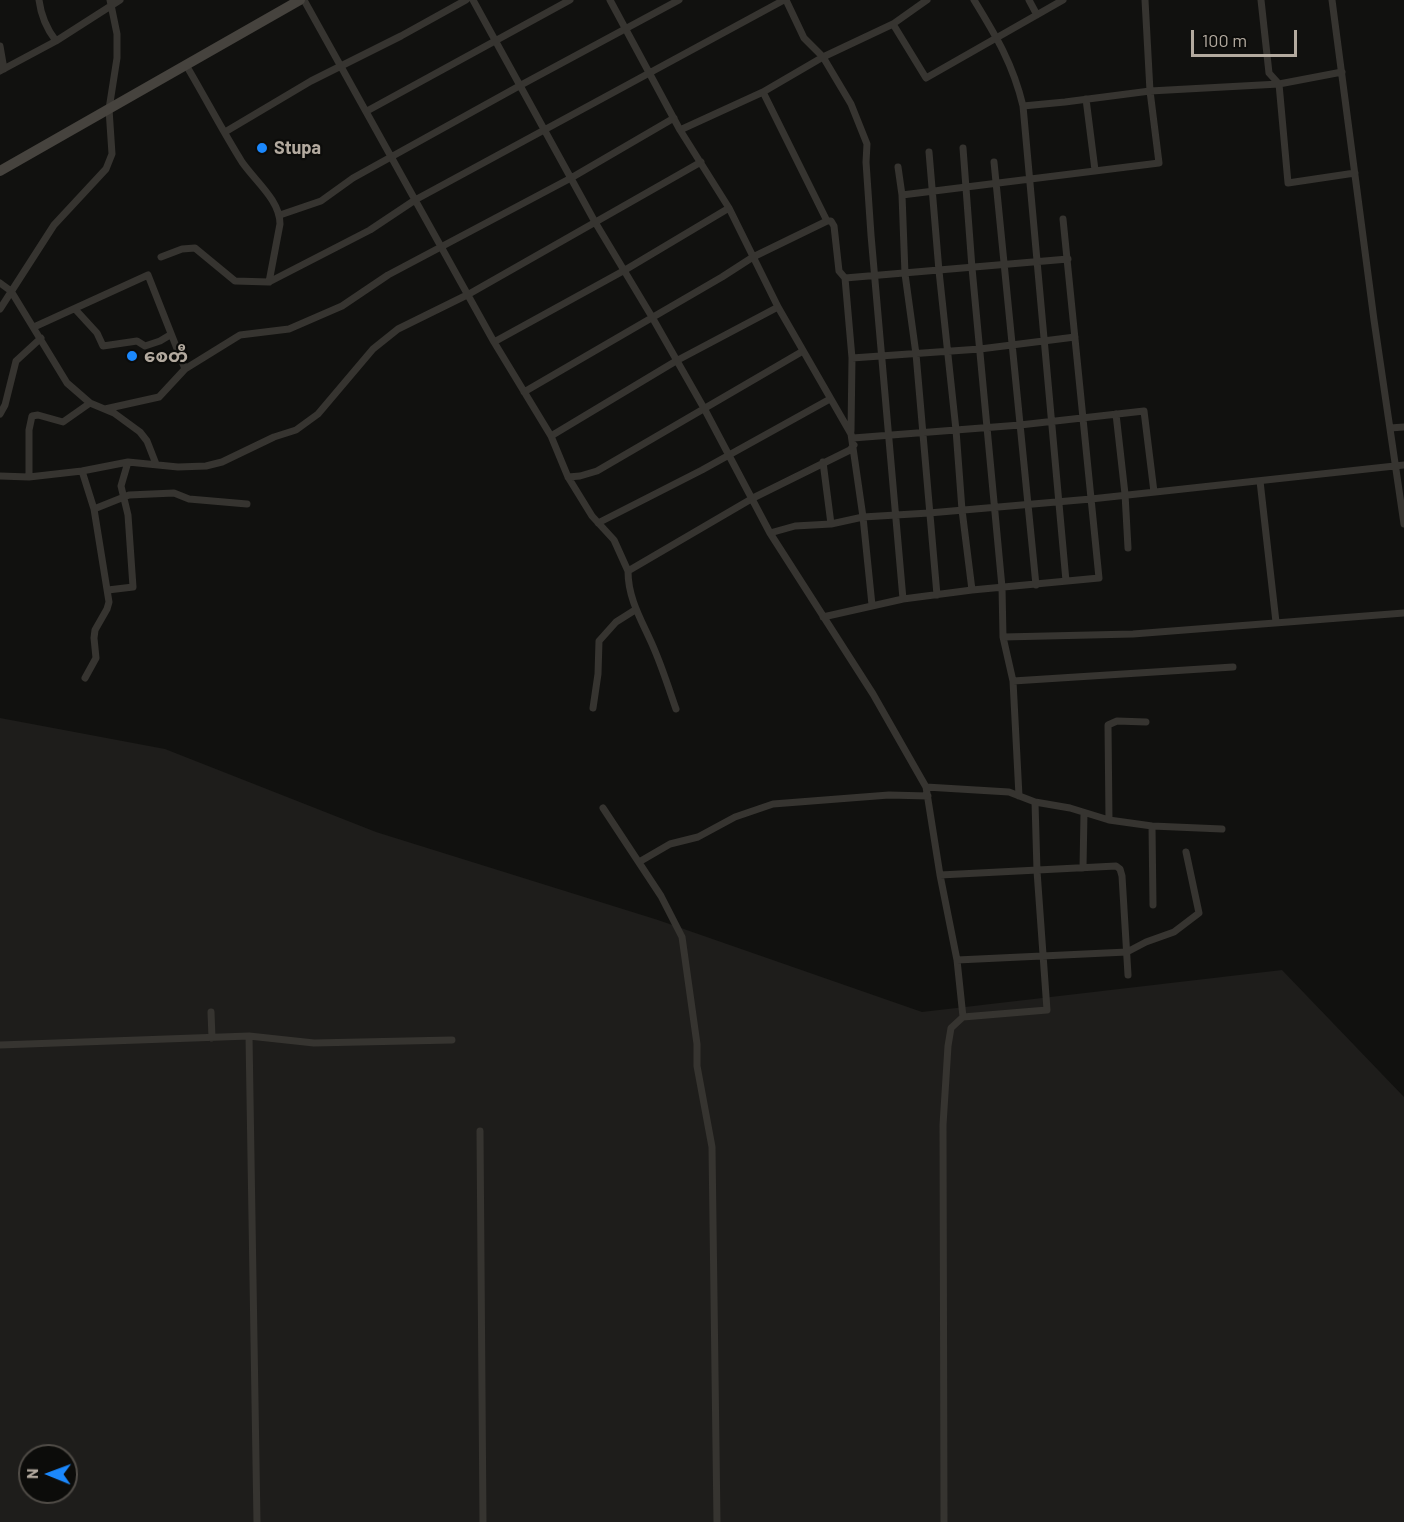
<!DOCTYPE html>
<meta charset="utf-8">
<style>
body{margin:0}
#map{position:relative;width:1404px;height:1522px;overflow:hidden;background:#11110f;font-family:Barlow,sans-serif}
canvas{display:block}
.north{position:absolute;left:18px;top:1444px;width:60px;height:60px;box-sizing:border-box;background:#0c0c0a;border:2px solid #4f4b46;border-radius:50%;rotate:271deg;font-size:16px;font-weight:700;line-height:24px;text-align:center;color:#b3aa9f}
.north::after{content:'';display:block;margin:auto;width:21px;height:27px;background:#1b88fd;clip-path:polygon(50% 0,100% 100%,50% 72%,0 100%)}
.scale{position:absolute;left:1191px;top:30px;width:106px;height:27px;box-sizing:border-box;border:3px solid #b3aa9f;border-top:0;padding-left:8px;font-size:18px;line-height:21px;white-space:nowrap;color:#b3aa9f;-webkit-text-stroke:4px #0c0c0a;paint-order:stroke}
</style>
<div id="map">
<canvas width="1404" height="1522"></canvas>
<div class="north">N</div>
<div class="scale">100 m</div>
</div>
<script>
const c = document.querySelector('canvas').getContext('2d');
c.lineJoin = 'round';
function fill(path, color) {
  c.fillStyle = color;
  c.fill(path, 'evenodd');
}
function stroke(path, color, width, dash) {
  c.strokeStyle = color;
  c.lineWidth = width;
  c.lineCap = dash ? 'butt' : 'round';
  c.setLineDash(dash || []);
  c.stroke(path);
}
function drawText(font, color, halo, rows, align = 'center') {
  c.font = font + ' Barlow,"Noto Sans Myanmar",sans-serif';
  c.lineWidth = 4.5;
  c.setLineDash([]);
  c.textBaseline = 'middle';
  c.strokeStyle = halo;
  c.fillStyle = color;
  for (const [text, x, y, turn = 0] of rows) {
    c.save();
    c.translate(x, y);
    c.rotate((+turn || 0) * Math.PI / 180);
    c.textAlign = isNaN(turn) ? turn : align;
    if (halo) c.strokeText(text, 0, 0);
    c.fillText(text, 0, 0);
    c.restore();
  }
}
fill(new Path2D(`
 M0,718l165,31 211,83 282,88 264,92 360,-42 122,127v425h-1404zM30,1456h36v36h-36z`), '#1e1d1b');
stroke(new Path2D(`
 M39,0c2,16 7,28 17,41
 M304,0l190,342 57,94 17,41 24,39 22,24 14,31 125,-73 97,-48 4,-5
 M473,0l122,222 57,95 53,93 65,123 103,161 53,93 14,88 17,85 6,57 84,-7 -10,-139 -2,-69
 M610,0l70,130 49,78 49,99 73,127 12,83 9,88
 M786,0l18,38 19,19 28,47 16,40 -1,18 5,73 32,364
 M974,0c22,36 39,64 49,106l43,475
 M1029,0l8,15
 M1261,0l8,73 10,11 9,99 67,-10
 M1332,0l42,320 30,204
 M893,24l33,54 137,-78
 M0,46l4,23
 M186,65c19,32 36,65 56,97 13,19 38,38 38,62l-11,58
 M0,71l56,-30 64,-41
 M763,92l64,129
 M1086,99l9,71
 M1023,106l42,-4 85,-11 129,-7 63,-12
 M367,111l203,-111
 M680,130l83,-38 60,-35 70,-33 34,-24
 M225,132l86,-51 90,-45 65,-36
 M963,148l9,120 30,319 1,50 10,44 6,115
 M929,152l10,119 17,159 6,80 10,80
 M994,162l42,423
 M898,167l4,28 3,79 11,80 21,241
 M902,195l257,-32 -9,-72 -5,-91
 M280,215l41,-14 32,-23 168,-93 158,-85
 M161,257l21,-8 13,-1 40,33 34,1 101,-52 45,-30 369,-200
 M845,278l7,80 -1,73
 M0,283l11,8 56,92 23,20 24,10 26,19 7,9 9,23
 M0,309l54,-84 52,-56 6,-15 -3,-45 8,-51v-24l-7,-34
 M75,309l22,24 6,13 34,-5 8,5 15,-5 10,-6
 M34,327l114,-52 37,94
 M494,342l131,-72 104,-62
 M852,358l128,-9 95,-12
 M524,392l198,-115 31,-20 74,-36h4l3,5 5,45 6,7 223,-19
 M105,409l54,-12 26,-28 55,-34 49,-6 53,-23 46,-31 183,-97 103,-60
 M0,414l5,-9 11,-44 25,-23
 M1116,414l9,80 3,54
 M1390,428l14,-1
 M551,436l125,-75 102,-54
 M853,438l167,-13 124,-14 10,81
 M823,462l8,62
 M82,471l12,38 15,93 -2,7 -12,21 -1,8 2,20 -11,20
 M0,476l29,1 53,-6 46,-9 50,5 28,-1 16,-4 52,-25 22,-7 22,-16 55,-65 25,-20 71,-35 232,-132
 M29,477v-47l3,-14 6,-1 25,7 27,-19
 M568,477l12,-1 17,-5 206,-120
 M1260,481l16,141
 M94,509l35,-14 45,-2 15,6 58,5
 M598,523l104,-53 128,-71
 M770,533l25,-7 36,-2 32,-7 66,-4 162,-14 313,-34
 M628,571c0,30 16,53 27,80 8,19 14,38 21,58
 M108,590l25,-3 -5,-72 -7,-29 7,-24
 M823,617l80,-18 69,-9 127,-12 -36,-359
 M1003,637l130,-3 271,-21
 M1013,681l220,-14
 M593,708l5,-34 1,-33 17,-19 19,-12
 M926,787l83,5 26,10 35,6 39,12 43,6 70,3
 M603,808l58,88 21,41 15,107v22l15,81 5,375
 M1109,820l-1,-95 9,-4 29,1
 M1152,826l1,79
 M639,862l31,-18 28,-7 37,-20 38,-13 116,-9 39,1
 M1083,868l1,-55
 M940,875l176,-9 4,3 2,7 6,99
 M957,960l170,-8 19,-10 28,-10 25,-19 -13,-61
 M211,1012l1,26
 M249,1036l8,486
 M0,1045l249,-9 65,7 138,-3
 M480,1131l3,391
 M944,1522l-1,-397 5,-79 3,-18 12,-11`), '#363430', 7);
stroke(new Path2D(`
 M0,171l300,-171`), '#46433e', 10);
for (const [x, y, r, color] of [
 [262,148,6,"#1b88fd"],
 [132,356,6,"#1b88fd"]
]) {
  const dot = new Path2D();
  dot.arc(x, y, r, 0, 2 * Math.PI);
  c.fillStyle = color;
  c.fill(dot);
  stroke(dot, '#0c0c0a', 2);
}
drawText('bold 18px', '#b3aa9f', '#0c0c0a', [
 ["Stupa",274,148],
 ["စေတီ",144,356]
], 'left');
</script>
